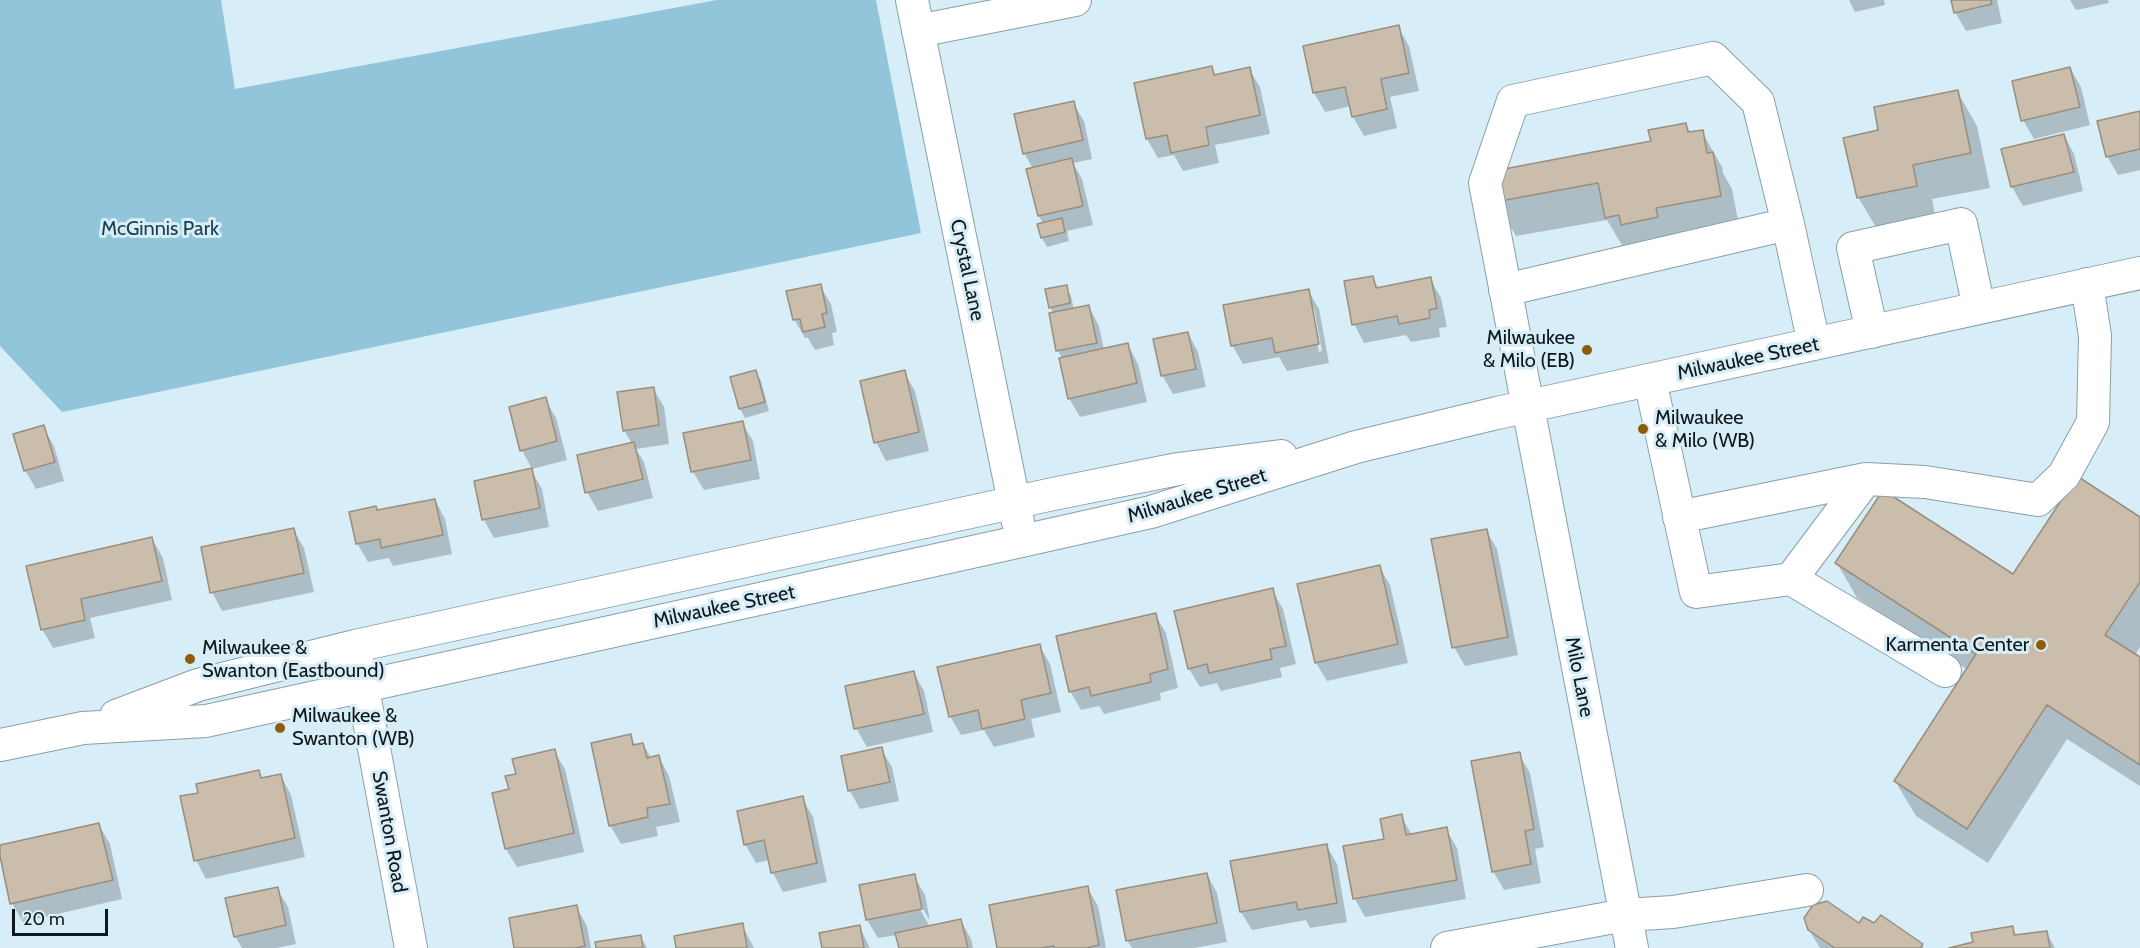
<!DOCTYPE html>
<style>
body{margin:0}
#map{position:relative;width:2140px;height:948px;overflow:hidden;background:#d7edf7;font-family:Cabin,sans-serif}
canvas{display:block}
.scale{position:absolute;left:12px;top:909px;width:96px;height:27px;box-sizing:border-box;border:3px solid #0f171b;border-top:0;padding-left:8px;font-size:18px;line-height:21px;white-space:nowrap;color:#0f171b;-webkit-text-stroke:4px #d7edf7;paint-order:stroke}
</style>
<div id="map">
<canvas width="2140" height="948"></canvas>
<div class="scale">20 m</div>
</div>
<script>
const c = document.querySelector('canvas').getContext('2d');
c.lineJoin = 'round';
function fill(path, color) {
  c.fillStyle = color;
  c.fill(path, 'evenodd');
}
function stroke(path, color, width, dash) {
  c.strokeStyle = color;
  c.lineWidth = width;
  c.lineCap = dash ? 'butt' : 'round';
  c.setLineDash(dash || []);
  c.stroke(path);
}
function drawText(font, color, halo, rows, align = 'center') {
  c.font = font + ' Cabin,sans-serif';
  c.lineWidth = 6;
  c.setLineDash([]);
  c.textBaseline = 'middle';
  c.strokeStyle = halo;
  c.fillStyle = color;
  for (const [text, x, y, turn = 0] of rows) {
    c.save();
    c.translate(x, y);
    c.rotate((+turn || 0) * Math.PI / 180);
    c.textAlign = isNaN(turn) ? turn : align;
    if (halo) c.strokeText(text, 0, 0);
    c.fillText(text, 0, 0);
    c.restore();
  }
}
fill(new Path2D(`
 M0,0h221l14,89 482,-89h159l45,233 -859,179 -62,-66z`), '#92c5da');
fill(new Path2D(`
 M1849,0h35l1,5 -30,7z
 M1953,0h44l5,23 -36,8 -11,-19z
 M2070,0h38l1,3 -33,7z
 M1398,27l11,19 10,45 -29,6 7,31 -33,8 -11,-19 -2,-11 -26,6 -11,-19 -9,-46z
 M1212,68l4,8 33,-7 11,18 10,47 -55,11 4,18 -36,8 -9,-16 -16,3 -11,-19 -11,-55z
 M2070,68l11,19 9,38 -56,14 -11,-19z
 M1957,91l20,35 13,62 -58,11 4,22 -57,11 -21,-35 22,-66z
 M1073,103l11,18 8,38 -19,4 9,16 11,46 -26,6 2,10 -22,6 -5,-9 1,-14 -4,-8 -11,-46 5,-1 -9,-16z
 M2140,112v58l-22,5 -11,-19z
 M1686,125l5,8 11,-1 20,35 1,6 9,16 8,42 -114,21 -19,-32 -91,16 -20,-34 156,-60z
 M2064,135l10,19 9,37 -60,15 -11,-19 -9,-37z
 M1372,277l7,12 51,-10 11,19 6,29 -8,1 1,9 -29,5 -5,-7 -42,8 -10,-19z
 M820,286l11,18 6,28 -5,1 2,12 -19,5 -7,-12h-3l-11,-19z
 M1066,287l5,9 3,14 15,-3 10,19 5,24 24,-5 10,19 9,38 -67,15 -11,-19 -6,-39 -5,-8 -7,-37h3l-4,-7z
 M1308,290l11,19 10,54 -42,8 -8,-14 -36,7 -11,-19zM1311,308h3l8,43 -3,1z
 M1188,333l10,19 8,35 -33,7 -11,-19z
 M756,372l5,9 8,30 -24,7 -5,-9z
 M904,372l11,19 14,60 -43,10 -10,-19z
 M653,388l11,19 5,37 -33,5 8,13 9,36 -55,13 -11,-19 45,-48 -8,-14z
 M545,399l11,19 11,42 -35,9 -10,-19z
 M742,423l11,18 7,38 -56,11 -11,-18z
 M43,427l11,19 10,35 -28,8 -11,-19z
 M531,470l11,19 7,38 -55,11 -10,-18 -9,-38z
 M435,500l10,19 7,35 -59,12 -4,-8 -21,4 -11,-19 20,-31z
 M2140,519v128l-5,8 5,4v127l-73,-47 -79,124 -72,-47 -21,-35 73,-111 -111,-72 -20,-35 177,13z
 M293,529l11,19 10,44 -92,19 -10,-19z
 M1486,530l11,19 21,106 -53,11 -11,-19z
 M152,539l11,19 9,42 -82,18 5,20 -42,10 -11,-19z
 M1379,566l11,19 18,78 -81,18 -11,-18z
 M1272,590l11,19 13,55 -16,4 2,9 -61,14 -4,-8 -17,4 -11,-18 -13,-57z
 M1155,615l11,18 12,55 -18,5 1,7 -57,14 -5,-8 -18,4 -11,-19z
 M1039,645l11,19 11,48 -30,7 4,18 -41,10 -10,-17 -23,5 -11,-19z
 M914,673l10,18 9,41 -66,15 -11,-19z
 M630,736l6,10 7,-2 8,14 8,-1 10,19 11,46 -24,5 2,9 -37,8 -11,-19z
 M881,749l11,18 7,34 -39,8 -10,-18z
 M554,751l11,18 19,83 -67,15 -11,-18 4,-59 8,-15z
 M1519,754l11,19 14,74 -9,2 6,34 -37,7 -11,-19z
 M259,772l4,7 18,-3 10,19 14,62 -99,22 -10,-19 4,-66z
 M802,798l11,19 14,65 -44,10 -10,-19 -3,-13 -14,3 -11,-19z
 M1401,816l11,19 34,-6 11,19 9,51 -101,18 -10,-18 -10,-51 41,-8z
 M99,825l11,19 12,55 -99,23 -11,-19 -12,-56z
 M1326,845l11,19 10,58 -37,6 -4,-8 -54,10 -11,-18z
 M1207,874l10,19 10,49 -33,6h-62l-5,-8z
 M914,876l11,19 5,26 -11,-19 -2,2 13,23 31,-6 10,18 2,9h-73l-3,-13 -19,3 -11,-18z
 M1087,887l11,19 8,42h-107z
 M277,889l11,18 8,37 -20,4h-34l-7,-12z
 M576,907l11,19 4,22h-75z
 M742,925l12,23h-76z
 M1859,925l63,20 2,3h-104l-11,-18z
 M859,926l11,22h-46z
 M2012,927l5,9 29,-4 9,16h-100l19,-5z
 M640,936l7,12h-49z`), '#0003');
const building = new Path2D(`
 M1951,0h40l1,4 -38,9z
 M1399,25l10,48 -28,6 6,30 -35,8 -7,-30 -32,6 -10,-47z
 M1212,66l2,9 36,-8 10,48 -54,12 3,18 -38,8 -4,-18 -21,4 -12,-56z
 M2070,67l10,40 -59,14 -9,-40z
 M1958,90l13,63 -58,12 4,21 -60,12 -14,-60 35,-8 -4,-23z
 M1074,101l9,39 -60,14 -9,-40z
 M2140,111v38l-34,8 -9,-36z
 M1686,123l2,9 15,-2 4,23 6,-1 8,44 -65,12 2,9 -37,8 -2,-10 -14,3 -7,-35 -103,19 4,-32 152,-29 -3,-11z
 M2064,134l10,38 -63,15 -10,-38z
 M1072,158l11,48 -45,10 -12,-47z
 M1062,218l3,14 -24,6 -4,-14z
 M1373,276l3,12 55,-11 6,31 -8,2 1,8 -31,6 -2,-8 -45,9 -8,-44z
 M821,284l6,29 -5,1 3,13 -22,5 -3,-13 -7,1 -7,-29z
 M1067,285l3,18 -21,5 -4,-19z
 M1309,289l10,55 -44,9 -3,-15 -41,8 -8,-41z
 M1089,305l8,38 -41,8 -7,-38z
 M1188,332l8,37 -35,7 -8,-37z
 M1128,343l9,40 -69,16 -9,-41z
 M756,370l9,32 -26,7 -9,-32z
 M905,370l14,62 -45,11 -14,-62z
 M654,387l5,38 -36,6 -6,-39z
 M546,397l11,44 -37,10 -11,-44z
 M743,421l8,39 -60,12 -8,-39z
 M44,425l11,37 -31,9 -11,-37z
 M634,442l9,37 -58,14 -8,-38z
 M532,468l8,40 -58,12 -8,-39z
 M2077,476l63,41v65l-35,53 35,22v108l-93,-60 -80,124 -73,-48 82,-127 -141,-91 48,-73 130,84z
 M435,499l8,36 -62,13 -1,-9 -24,5 -7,-32 27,-6 1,4z
 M294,528l10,45 -94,20 -9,-46z
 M1487,529l21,108 -56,11 -21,-109z
 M152,537l10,44 -81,18 4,21 -44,10 -15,-64z
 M1380,565l18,79 -83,19 -18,-79z
 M1273,588l13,58 -16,3 2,10 -63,14 -2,-9 -19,5 -14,-58z
 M1156,613l12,56 -18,5 1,8 -60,14 -2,-9 -20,5 -13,-56z
 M1040,644l11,49 -30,7 4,19 -43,10 -4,-19 -29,7 -12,-50z
 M914,671l10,43 -70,15 -9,-43z
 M631,734l2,11 10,-2 4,15 12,-3 11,49 -23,4 1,9 -39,9 -18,-83z
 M882,747l8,35 -42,9 -7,-35z
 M555,749l19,84 -69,16 -13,-56 17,-4 -4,-13 11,-2 -4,-15z
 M1520,752l14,77 -9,2 6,33 -39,8 -21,-111z
 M259,770l2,8 20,-4 14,64 -101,23 -14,-65 18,-3 -2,-9z
 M803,796l14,67 -46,10 -7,-33 -20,5 -7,-34z
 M1402,814l4,21 41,-8 10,53 -104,19 -10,-53 41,-7 -4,-20z
 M99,823l14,57 -103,24 -10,-48v-11z
 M1327,844l10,59 -39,7 -2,-8 -56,10 -10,-51z
 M1207,873l10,50 -91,18 -10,-51z
 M915,874l7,35 -56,11 -7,-35z
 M1088,886l11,59 -13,3h-32v-2l-14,2h-43l-8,-43z
 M278,887l8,38 -52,12 -9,-39z
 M1827,901l32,22 4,-6 11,6 7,-8 42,29 -3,4h-85l-27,-18 -4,-12 9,-13z
 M577,905l8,41 -10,2h-61l-5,-30z
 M961,919l7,29h-69l-4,-15z
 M743,923l4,25h-71l-2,-12z
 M860,925l4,23h-42l-3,-15z
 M2013,926l1,9 33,-4 3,17h-101l24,-6 -2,-9z
 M641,935l2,13h-47l-1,-6z`);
fill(building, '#cabdac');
stroke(building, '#9b8e7e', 1.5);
const minor = new Path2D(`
 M912,0l106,522
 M918,31l157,-31
 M1505,290l283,-66
 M1872,332l-19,-84 108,-24 18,84
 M1650,380l46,212 95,-13 75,-100 59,3 113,18 26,-25 29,-53 2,-86 -8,-52
 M1679,517l187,-38
 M1791,579l154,92
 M359,667l52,281
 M116,716l82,-31 157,-39 698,-152 125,-25 103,-13
 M0,745l83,-17 123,-7 816,-180 129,-29 205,-65 141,-34 643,-140
 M1447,948l178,-33 48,-3 134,-22
 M1632,948l-147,-765 28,-82 200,-43 45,44 30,122 26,120`);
stroke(minor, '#8a9fa8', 34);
stroke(minor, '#fff', 32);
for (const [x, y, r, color] of [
 [1587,350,6,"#8d5c07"],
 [1643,429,6,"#8d5c07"],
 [2041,645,6,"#8d5c07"],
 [190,659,6,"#8d5c07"],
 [280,728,6,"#8d5c07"]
]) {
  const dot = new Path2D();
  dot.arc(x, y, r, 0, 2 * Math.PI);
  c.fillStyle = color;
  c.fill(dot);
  stroke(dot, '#d7edf7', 2);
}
drawText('20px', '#1a4150', '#d7edf7', [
 ["McGinnis Park",160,229]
]);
drawText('20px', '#0f171b', '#d7edf7', [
 ["Crystal Lane",967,270,78],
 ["Milwaukee Street",1748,359,-12],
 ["Milwaukee Street",1197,496,-17],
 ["Milwaukee Street",724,607,-12],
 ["Milo Lane",1579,677,79],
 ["Swanton Road",389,832,80]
]);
drawText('20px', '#0f171b', '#d7edf7', [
 ["Milwaukee",1575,338,"right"],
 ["& Milo (EB)",1575,361,"right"],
 ["Milwaukee",1655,418],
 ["& Milo (WB)",1655,441],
 ["Karmenta Center",2029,645,"right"],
 ["Milwaukee &",202,648],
 ["Swanton (Eastbound)",202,671],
 ["Milwaukee &",292,716],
 ["Swanton (WB)",292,739]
], 'left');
</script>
